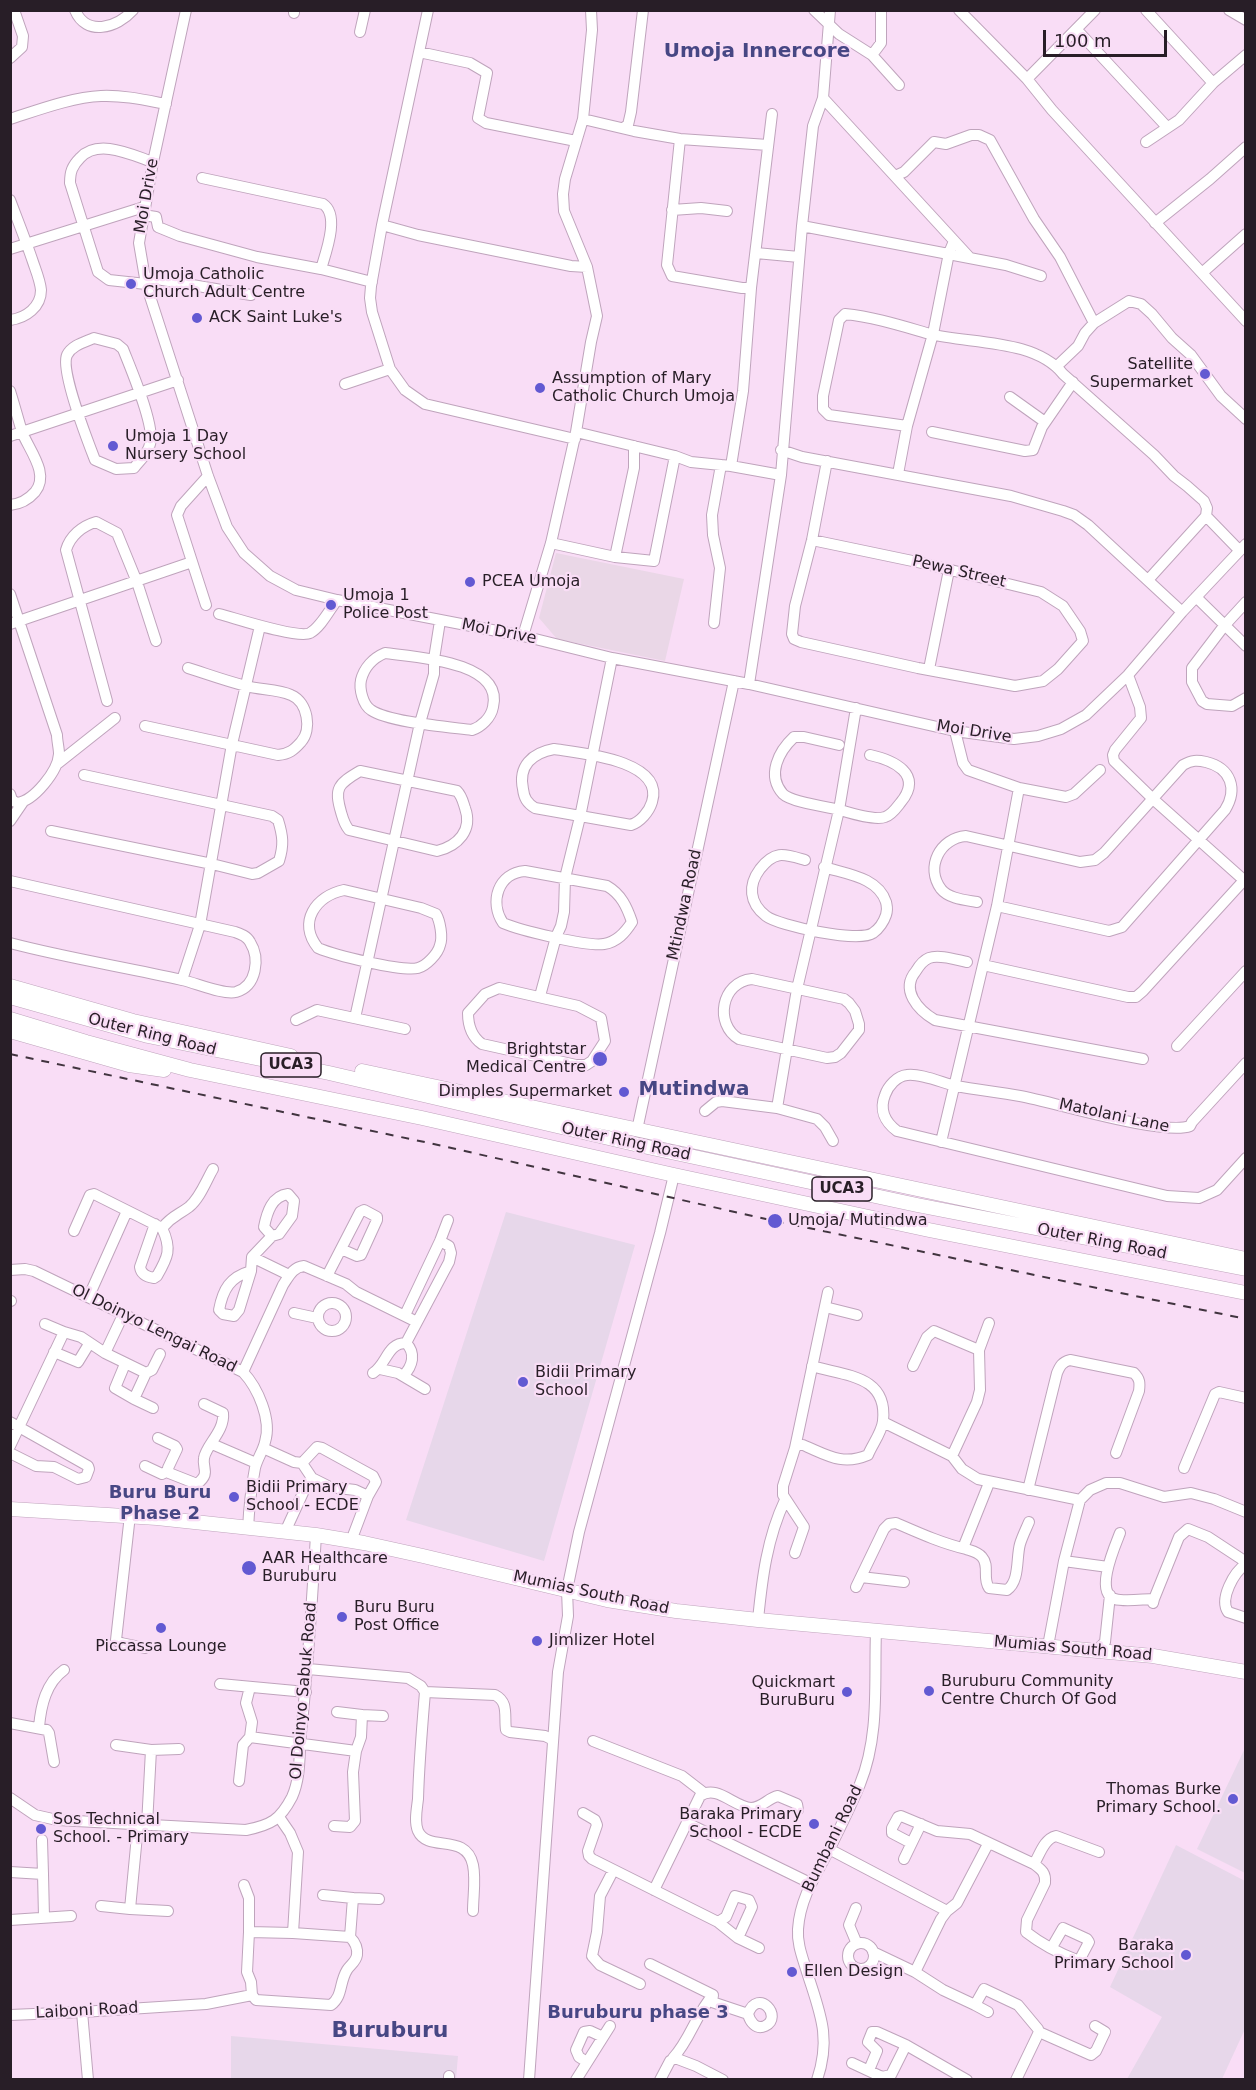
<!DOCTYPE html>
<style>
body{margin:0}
#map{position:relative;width:1256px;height:2090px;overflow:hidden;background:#f9ddf6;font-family:"DejaVu Sans",sans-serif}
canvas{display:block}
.frame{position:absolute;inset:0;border:12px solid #281e27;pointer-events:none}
.scale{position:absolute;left:1043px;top:30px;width:124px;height:27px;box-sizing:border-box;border:3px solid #281e27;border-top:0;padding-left:8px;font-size:18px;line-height:21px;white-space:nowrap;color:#281e27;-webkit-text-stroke:4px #f9ddf6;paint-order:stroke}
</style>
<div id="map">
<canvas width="1256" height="2090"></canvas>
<div class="frame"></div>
<div class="scale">100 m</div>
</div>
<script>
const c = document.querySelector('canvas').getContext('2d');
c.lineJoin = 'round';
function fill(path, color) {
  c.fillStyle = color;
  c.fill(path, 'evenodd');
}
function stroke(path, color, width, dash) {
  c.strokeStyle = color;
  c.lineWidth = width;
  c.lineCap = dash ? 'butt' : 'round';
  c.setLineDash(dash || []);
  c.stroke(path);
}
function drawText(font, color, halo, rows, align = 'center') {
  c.font = font + ' "DejaVu Sans",sans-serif';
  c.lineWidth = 4.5;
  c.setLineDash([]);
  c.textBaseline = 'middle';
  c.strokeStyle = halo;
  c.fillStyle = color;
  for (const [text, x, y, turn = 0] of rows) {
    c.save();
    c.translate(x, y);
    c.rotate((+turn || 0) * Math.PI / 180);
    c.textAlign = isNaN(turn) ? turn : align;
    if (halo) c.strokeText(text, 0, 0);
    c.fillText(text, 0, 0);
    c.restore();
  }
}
fill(new Path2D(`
 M556,553l128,26 -19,82 -108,-22 -18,-21z`), '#ead7e7');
fill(new Path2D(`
 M506,1212l129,33 -91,316 -138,-41z
 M1245,1748l1,125h-1l-48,-24z
 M1176,1845l69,36v148l-23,50h-95l35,-62 -52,-30z
 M231,2036l227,20 -2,23h-225z`), '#e7d7ea');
const minor = new Path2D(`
 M75,10c11,27 42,18 58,0
 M186,10l-33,152 -14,81 7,41 62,192 19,51 17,26 26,23 26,14 41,10 186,36 89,22 137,26 206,47 59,8 24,-3 23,-7 25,-14 42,-40 54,-63 64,-68
 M814,10l25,24 33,21 27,30
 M959,10l68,69 25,31 194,211
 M1146,10l67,73
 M1229,10l17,10
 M294,13v-3
 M1077,30l90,97
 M360,32l5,-22
 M419,52l51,11 17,10 -9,45 8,5 90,18
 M872,55l9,-12v-33
 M10,58l12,-11 1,-11 -9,-26
 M1027,79l68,-69
 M823,98l147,160
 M10,119c28,-9 63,-22 91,-23 22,-1 44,4 65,8
 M583,119l51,12 46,8 88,6
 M623,128l5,-3 3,-13 12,-102
 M680,139l-13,126 5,11 70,12h9l21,-174
 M1146,142l33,-22 34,-37 33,-28
 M895,176l9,-4 30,-30 12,2 25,-9h8l11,5 44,79 26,38 34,66
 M10,200c8,21 16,41 23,62 3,9 7,18 8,28 0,17 -15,28 -31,30
 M672,210l29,-2 26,3
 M143,215l13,2 2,10 22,9 77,21 64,12c5,-17 19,-54 2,-65l-121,-26
 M1155,223l55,-44 36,-32
 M382,225l36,10 153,31 16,1
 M802,226l204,39 35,11
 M10,249l134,-42
 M756,253l43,4
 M321,269l51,13
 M1202,273l44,-39
 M145,277l106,18
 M146,284l-37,-4 -11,-8 -28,-89c0,-11 2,-17 10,-25 18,-20 52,-3 73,4
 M94,338l23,6 6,5c7,18 33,78 27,95 -2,10 -10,16 -16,24l-18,1 -21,-9c-7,-18 -35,-90 -28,-105 5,-10 18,-13 27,-17z
 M1057,366l21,-20 7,-13 9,-10 35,-22 12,3 11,10 20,24 19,17 30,41 25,23
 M390,369l-18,-57 -2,-14 1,-12 11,-61 46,-215
 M345,384l45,-15 15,21 20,14 150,35
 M10,391c4,13 8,27 12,41 7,18 28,42 13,60 -7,8 -14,12 -25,13
 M1010,397l35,25
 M907,426l-78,-11 -6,-6v-13l16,-76 6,-6c29,3 57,12 85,20 41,10 105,5 133,40l91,81 20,21 13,10 17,15 3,7 -1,8 -58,64
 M576,432l99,24 16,6 40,4 50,9
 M932,432l93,19 8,-1 9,-23 31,-45
 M10,436l168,-56
 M781,450l21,7 209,39 52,15 11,4 14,10 94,87
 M731,466l12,-75 8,-103
 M898,474l9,-48 26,-92 16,-81 5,-12
 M1206,516l33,34
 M812,540l110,23 119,29 22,14 17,25 3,10 -25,28 -15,12 -28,5 -97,-18 -117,-26 -7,-3 -2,-5 3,-28 17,-66 15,-79
 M551,543l64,14 39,4 21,-105
 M615,557l19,-89v-22
 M10,594l47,141c0,6 2,13 2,19 -1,17 -25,47 -42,49l-5,-3 -2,-6
 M1196,597l50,49
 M1246,602l-22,24 -32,42v14l10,19 5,3 25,2 14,-8
 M206,605l-29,-90 4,-9 27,-30
 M219,614c16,4 79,25 91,19 11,-6 20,-24 27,-33
 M714,623l6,-55 -7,-33 -1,-20 9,-50
 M10,624l182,-62
 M523,636l28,-93 25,-111 15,-90 6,-26 -10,-49 -23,-56 -1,-17 2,-15 18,-60 9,-89 -1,-20
 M385,653c29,4 119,8 108,54 -2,11 -12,20 -21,23 -23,-3 -84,-8 -101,-20 -8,-5 -12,-21 -10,-30 3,-12 12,-22 24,-27z
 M929,669l20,-99
 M1128,675l12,32 1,11 -26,32 -2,5 1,6 39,38 93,83
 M749,684l32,-209 21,-249 11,-100 10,-28 7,-88
 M107,701l-41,-151c4,-14 16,-24 30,-28l21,11 20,49 19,59
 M145,726l133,29c11,-1 16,-5 23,-13 11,-12 7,-40 -10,-47 -13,-6 -31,-5 -45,-9 -20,-5 -39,-12 -58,-18
 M955,731l8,32 5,7 51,18 47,9 8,-3 26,-24
 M839,745l-35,-8h-10c-15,14 -28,38 -11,57 8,8 44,13 57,16 10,3 35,11 45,7 7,-2 12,-10 16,-15 23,-28 -8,-42 -31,-47
 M554,749c26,4 111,11 98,53 -3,10 -12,20 -21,23l-96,-17c-8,-5 -11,-10 -12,-19 -5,-23 9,-36 31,-40z
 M57,764l58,-46
 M360,771l97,20c5,5 6,11 8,17 8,22 -7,38 -28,43l-88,-21c-5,-6 -6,-11 -8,-18 -7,-24 -3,-28 19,-41z
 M10,821l13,-19
 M51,831l161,33 40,10 6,-1 21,-12c5,-16 4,-25 -1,-41l-6,-4 -188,-41
 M805,860c-21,-6 -30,-10 -45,9 -12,16 -11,34 6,47 13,10 93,27 107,17 6,-4 11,-12 13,-18 2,-6 1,-8 0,-13 -8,-25 -40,-28 -62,-35
 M525,871l82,15c14,8 20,21 25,36 -7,11 -15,20 -28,22 -16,3 -85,-14 -101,-21 -14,-21 -5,-50 22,-52z
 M10,881l225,51c6,2 12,4 15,10 10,16 7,44 -14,50 -13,3 -40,-9 -54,-12 -57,-13 -115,-22 -172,-37
 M344,890l77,18 15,6c4,7 7,23 4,31 -2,9 -14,21 -22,23 -16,4 -84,-13 -100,-20 -21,-26 -2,-52 26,-58z
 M977,902c-11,-2 -28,-3 -36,-13 -16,-22 -1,-51 25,-53l114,26 15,-2 9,-7 79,-88c9,-5 14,-5 23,-3 25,6 32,27 19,48l-103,117 -13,4 -112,-25
 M967,962c-10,-2 -28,-8 -38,-4 -5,2 -10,8 -13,13 -16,19 2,39 19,49l208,39
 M983,965l145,32h8l7,-6 103,-113
 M752,979l92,20 5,4 6,8 4,13v6l-18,23 -6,4 -8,1 -88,-19c-25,-15 -18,-57 13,-60z
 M182,980l18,-55 32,-181 28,-118
 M499,988l79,18 23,12 4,23 -13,20 -6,4h-10l-94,-21c-10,-7 -14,-18 -14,-31l17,-19z
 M540,996l16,-59 5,-11 3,-14 1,-34 15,-61 32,-159
 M355,1018l65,-295 14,-49v-15l6,-38
 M296,1020l21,-10 88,19
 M1177,1046l69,-75
 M1246,1063l-54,59 -2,4c-27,10 -136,-24 -170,-30 -21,-4 -43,-6 -64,-10 -13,-3 -36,-13 -49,-11 -10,1 -19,11 -22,20 -6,15 0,27 12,36l270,65 32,2 18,-8 29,-32
 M705,1111l11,-9 6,-1 55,7
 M637,1130l97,-449
 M833,1141l-8,-14 -8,-8 -40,-11 20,-119 42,-179 17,-102
 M941,1142l56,-236 22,-118
 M155,1224l-15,43c1,7 7,10 14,11l3,-2c11,-19 15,-27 5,-48
 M74,1231l16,-36 4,-1 68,34c11,-13 15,-12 27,-21 11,-9 17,-26 24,-38
 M252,1257l37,18
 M10,1270l15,-1 9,2 209,101c15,16 29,48 22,70 -2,9 -8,17 -10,26 -4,21 -6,40 -7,61
 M251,1271c-21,6 -28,18 -32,39l4,4 11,2 5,-6 12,-39 1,-14 20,-21 -8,-9c3,-15 8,-31 24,-33l6,7 -2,15 -13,18 -7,2
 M327,1276l33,-64 4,-2 13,7v3l-16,35 -4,1 -16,-7
 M89,1296l38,-85
 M10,1301h1
 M318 1317a14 14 0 1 1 28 0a14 14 0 1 1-28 0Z
 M825,1307l32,8
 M294,1313l23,5
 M405,1315l35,-74 8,-21
 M45,1324l19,8
 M406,1343l43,-81 2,-9 -2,-7 -9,-5
 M54,1352l24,10 11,-18
 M105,1353l18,-38
 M125,1364l-10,24 19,11
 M913,1366l14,-29 7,-6 45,19
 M380,1369l18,4 27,16
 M243,1372l40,-87c6,-9 10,-18 21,-19l42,18 10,8 61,30
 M373,1373c14,-9 14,-30 33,-30
 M403,1376c10,-10 13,-23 3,-33
 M153,1408l-19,-9 12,-26 6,-3 8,-16
 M10,1422l78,44 1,3 -3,8 -8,2 -24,-12 -18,-1 -26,-13
 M883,1422l69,34 10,13 16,10 102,21
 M158,1438l17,8 2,3 -9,19 1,5 28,11c14,-11 5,-15 7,-26 2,-13 21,-27 19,-45l-19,-9
 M212,1444l44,19
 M10,1446l54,-114 17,5 24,16 41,20
 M263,1448l31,14 8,1 10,15 18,9 25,3 13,6
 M795,1448l33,-156
 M952,1456l25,-54 3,-12 -1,-40 10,-27
 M302,1463l15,-16 5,1 51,28 3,6 -8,14 -17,45
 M145,1466l17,8 6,-3
 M1184,1468l31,-74 4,-2 27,6
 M1028,1490l29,-117c3,-7 5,-11 13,-13l64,13c6,6 6,10 5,18l-23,62
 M130,1515l-14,125 5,3 24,5
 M285,1532l22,-48 5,-6
 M1120,1533c-5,13 -26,60 -5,66 9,3 29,0 39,0l-1,4
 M963,1548l26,-65
 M795,1553l9,-26 -21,-32v-9l12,-38 3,-3h5c24,10 39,21 65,10 4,-10 14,-23 15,-34 5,-46 -38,-45 -71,-55
 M1064,1561l44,6
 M1246,1564c-12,8 -27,35 -18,48l18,6
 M861,1577l43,5
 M856,1587l28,-58 5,-5 7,-1c23,10 45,20 70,26 6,2 12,3 16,8 8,9 0,21 7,31l18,2c13,-9 9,-32 13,-46 2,-7 6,-15 9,-22
 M1154,1599l25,-62 9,-8 20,8 38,25
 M758,1620c4,-41 9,-82 27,-120
 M1048,1646l16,-85 16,-61 10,-10 16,-7h14l44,14 27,-4 23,6 32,13
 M1096,1651l9,-9 5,-47
 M308,1669l100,9 13,8 4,6
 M220,1684l86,8
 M250,1687l-4,16 6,19 -2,15 106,14 -3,21 2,49 -5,6 -16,-1
 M337,1712l25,3 -1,22 -5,14
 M362,1715l21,1
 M10,1723l37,7 2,3 5,29
 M39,1727c2,-22 7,-44 25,-57
 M593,1741l89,35 22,17
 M116,1745l35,5 28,-1
 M239,1781l4,-36 7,-8
 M10,1798l25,17 22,5 189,10c25,-5 34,-10 46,-33 9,-20 7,-43 9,-64 7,-66 11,-131 15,-198
 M583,1813l12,7 2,5 -9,26 1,5 3,3 126,63 20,16 21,10
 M279,1817l11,16 8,19 -5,81 57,4 3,-39 -30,-3
 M687,1823l123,60
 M147,1825l4,-75
 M42,1840l1,34
 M911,1843l-19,-10v-5l6,-11 3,-1 36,15 33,3 64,30c8,6 12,9 11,19l-18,37 -1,12c14,11 35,22 51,28l3,-1 9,-17 -2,-3 -24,-11 -11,19
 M829,1849l118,62 -6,8 -26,53 28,18 32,15
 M904,1859l17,-35
 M1034,1864c6,-10 10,-25 22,-28l43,16
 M613,1871l-13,25 -3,36 -5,24 8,9 40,19
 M10,1872l33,2 1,43
 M244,1885l5,13v34
 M654,1890l46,-94c17,-12 34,11 51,12 11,0 17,-10 27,-12l19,8 1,6
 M353,1898l26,1
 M101,1906l29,3 8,-84
 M856,1908l-7,17 8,19
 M130,1909l38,2
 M473,1911c0,-15 3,-31 0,-46 -7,-33 -45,-12 -55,-34 -4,-9 -1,-23 0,-32 1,-36 4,-71 7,-107l70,3c14,7 9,21 11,35l4,2 35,4 8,4
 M947,1911l10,-8 31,-59
 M10,1920l61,-4
 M718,1922l8,-5 9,-21 14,4 3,7 -14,31
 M293,1933l-44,-1 -2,40 4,10 1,13 4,5 75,5c12,-9 8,-22 16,-35 3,-5 9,-8 10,-15 1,-8 -2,-13 -7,-18
 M848 1956a13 13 0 1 1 26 0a13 13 0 1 1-26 0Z
 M873,1952l42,20
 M650,1964l63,31
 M82,2012l6,68
 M988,2012l-13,-7 9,-16 34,16 20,24 1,3 -23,48
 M10,2015l72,-3 124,-8 46,-9
 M1039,2032l52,23 5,-4 9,-19 -10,-6
 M673,2058c17,-18 23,-44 40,-63l-1,7 36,12c2,8 8,16 17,12 19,-9 -7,-39 -17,-12
 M587,2062l-8,-5 -3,-7 8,-18 6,-1 13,6
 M852,2063l30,14 9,-2 15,-30 61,35
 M869,2070l8,-19 -9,-9 4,-10h5l29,13
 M449,2076v4
 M529,2080l29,-408 10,-56 -1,-26 12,-58 81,-299 14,-58
 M576,2080l34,-54
 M660,2080l10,-19 5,-3 21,8 27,14
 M817,2080c15,-44 2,-69 -11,-111 -4,-13 -9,-26 -8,-40 2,-30 17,-53 31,-79 11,-22 22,-44 31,-66 20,-49 14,-102 16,-153`);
const major = new Path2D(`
 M10,986l123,35 158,35
 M10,997l138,39 181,37 314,73 274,59 329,64
 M10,1019l76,23 104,28 232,48 252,57 255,55 317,63
 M10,1031l119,34 35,5
 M362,1071l884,188
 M10,1509l147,9 159,17 48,8 59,13 184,44 69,11 82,9 395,36 93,16`);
stroke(minor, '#bfa4bc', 12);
stroke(major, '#bfa4bc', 15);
stroke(minor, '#fff', 10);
stroke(major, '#fff', 14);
stroke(new Path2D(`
 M10,1054l419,89 346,78 471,98`), '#41343f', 2, [8, 8]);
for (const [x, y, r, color] of [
 [131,284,6,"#6259d2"],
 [197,318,6,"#6259d2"],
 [1205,374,6,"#6259d2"],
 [540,388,6,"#6259d2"],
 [113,446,6,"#6259d2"],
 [470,582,6,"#6259d2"],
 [331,605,6,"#6259d2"],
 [600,1059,8,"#6259d2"],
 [624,1092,6,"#6259d2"],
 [775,1221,8,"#6259d2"],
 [523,1382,6,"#6259d2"],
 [234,1497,6,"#6259d2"],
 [249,1568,8,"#6259d2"],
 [342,1617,6,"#6259d2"],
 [161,1628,6,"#6259d2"],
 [537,1641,6,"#6259d2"],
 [929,1691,6,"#6259d2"],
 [847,1692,6,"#6259d2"],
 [1233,1799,6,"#6259d2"],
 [814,1824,6,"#6259d2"],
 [41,1829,6,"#6259d2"],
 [1186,1955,6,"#6259d2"],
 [792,1972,6,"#6259d2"]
]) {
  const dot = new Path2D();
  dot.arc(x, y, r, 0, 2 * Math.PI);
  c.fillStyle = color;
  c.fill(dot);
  stroke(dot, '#f9ddf6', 2);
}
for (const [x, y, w] of [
 [291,1065,60],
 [842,1189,60]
]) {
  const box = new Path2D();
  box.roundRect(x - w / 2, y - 12, w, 24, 4.5);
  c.fillStyle = '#f9ddf6';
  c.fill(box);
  stroke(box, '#281e27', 1.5);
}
drawText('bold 15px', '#281e27', null, [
 ["UCA3",291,1065],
 ["UCA3",842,1189]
]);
drawText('16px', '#281e27', '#f9ddf6', [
 ["Moi Drive",147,196,-80],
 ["Pewa Street",959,572,13],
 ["Moi Drive",499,632,11],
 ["Moi Drive",974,732,9],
 ["Mtindwa Road",685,905,-78],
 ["Outer Ring Road",152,1035,14],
 ["Matolani Lane",1114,1116,12],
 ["Outer Ring Road",626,1142,12],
 ["Outer Ring Road",1102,1242,11],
 ["Ol Doinyo Lengai Road",154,1329,26],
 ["Mumias South Road",591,1593,12],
 ["Mumias South Road",1073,1649,5],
 ["Ol Doinyo Sabuk Road",304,1691,-85],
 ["Bumbani Road",833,1839,-64],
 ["Laiboni Road",87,2011,-3]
]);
drawText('16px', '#281e27', '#f9ddf6', [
 ["Umoja Catholic",143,275],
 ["Church Adult Centre",143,293],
 ["ACK Saint Luke's",209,318],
 ["Satellite",1193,365,"right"],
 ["Supermarket",1193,383,"right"],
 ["Assumption of Mary",552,379],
 ["Catholic Church Umoja",552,397],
 ["Umoja 1 Day",125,437],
 ["Nursery School",125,455],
 ["PCEA Umoja",482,582],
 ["Umoja 1",343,596],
 ["Police Post",343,614],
 ["Brightstar",586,1050,"right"],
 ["Medical Centre",586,1068,"right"],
 ["Dimples Supermarket",612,1092,"right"],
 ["Umoja/ Mutindwa",788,1221],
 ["Bidii Primary",535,1373],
 ["School",535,1391],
 ["Bidii Primary",246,1488],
 ["School - ECDE",246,1506],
 ["AAR Healthcare",262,1559],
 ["Buruburu",262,1577],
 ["Buru Buru",354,1608],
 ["Post Office",354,1626],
 ["Jimlizer Hotel",549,1641],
 ["Piccassa Lounge",161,1647,"center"],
 ["Buruburu Community",941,1682],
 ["Centre Church Of God",941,1700],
 ["Quickmart",835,1683,"right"],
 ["BuruBuru",835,1701,"right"],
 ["Thomas Burke",1221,1790,"right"],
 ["Primary School.",1221,1808,"right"],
 ["Baraka Primary",802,1815,"right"],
 ["School - ECDE",802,1833,"right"],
 ["Sos Technical",53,1820],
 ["School. - Primary",53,1838],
 ["Baraka",1174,1946,"right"],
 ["Primary School",1174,1964,"right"],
 ["Ellen Design",804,1972]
], 'left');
drawText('bold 18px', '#474784', '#f9ddf6', [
 ["Buru Buru",160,1493],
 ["Phase 2",160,1514],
 ["Buruburu phase 3",638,2013]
]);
drawText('bold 20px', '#474784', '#f9ddf6', [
 ["Umoja Innercore",757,52],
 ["Mutindwa",694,1090]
]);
drawText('bold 22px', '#474784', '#f9ddf6', [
 ["Buruburu",390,2031]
]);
</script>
